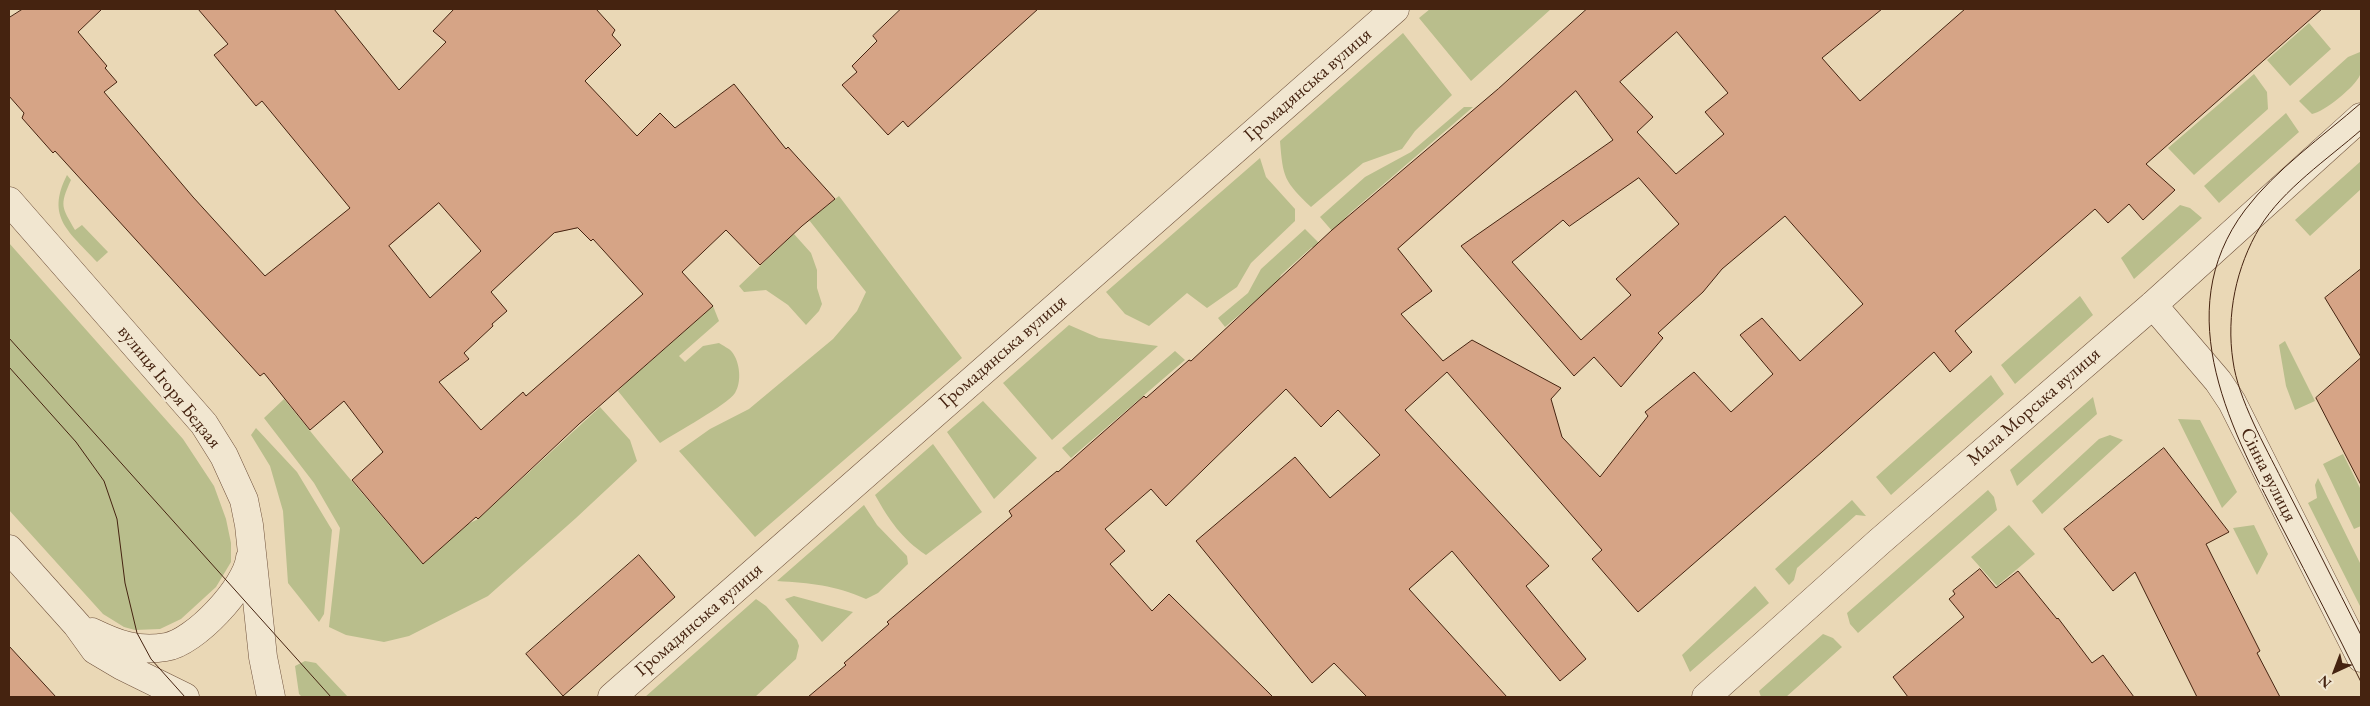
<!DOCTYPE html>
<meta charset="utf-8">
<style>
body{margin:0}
#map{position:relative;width:2370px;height:706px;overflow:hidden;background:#ead8b6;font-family:"EB Garamond",serif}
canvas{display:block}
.frame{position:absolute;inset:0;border:10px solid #452310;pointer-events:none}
.north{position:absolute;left:2310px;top:646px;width:50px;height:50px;-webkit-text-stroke:4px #f1e6d0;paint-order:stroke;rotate:223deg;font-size:14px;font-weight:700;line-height:20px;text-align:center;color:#452310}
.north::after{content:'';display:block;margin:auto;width:18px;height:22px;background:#452310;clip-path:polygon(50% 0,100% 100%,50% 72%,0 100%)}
</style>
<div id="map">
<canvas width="2370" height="706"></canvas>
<div class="frame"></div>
<div class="north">N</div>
</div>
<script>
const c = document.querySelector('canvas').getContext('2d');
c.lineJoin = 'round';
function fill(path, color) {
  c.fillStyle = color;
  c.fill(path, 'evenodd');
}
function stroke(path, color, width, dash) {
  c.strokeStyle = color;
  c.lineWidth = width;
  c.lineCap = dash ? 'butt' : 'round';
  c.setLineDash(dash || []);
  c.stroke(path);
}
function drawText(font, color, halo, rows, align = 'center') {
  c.font = font + ' "EB Garamond",serif';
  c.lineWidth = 4;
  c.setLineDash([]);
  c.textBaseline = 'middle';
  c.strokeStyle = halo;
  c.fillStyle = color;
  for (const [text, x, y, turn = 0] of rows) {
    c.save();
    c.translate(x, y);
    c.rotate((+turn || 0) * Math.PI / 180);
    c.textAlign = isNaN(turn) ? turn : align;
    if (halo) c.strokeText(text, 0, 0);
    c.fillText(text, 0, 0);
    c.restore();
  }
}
fill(new Path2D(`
 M1430,9h121l-80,72 -52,-63z
 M2309,23l22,26 -41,37 -23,-26z
 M1403,33l49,62 -37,36 -13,18 -39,14 -52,44c-27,-26 -28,-29 -31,-66z
 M2360,52c2,5 3,18 0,23 -5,12 -36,37 -48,39l-13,-13 49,-44z
 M2254,74l13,18 1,17 -74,66 -26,-27z
 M1464,107h9l-124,107 -16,18 -13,-15 45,-40 46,-25z
 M2286,113l13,19 -80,71 -15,-17z
 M1260,158l6,19 29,32v12l-44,42 -14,24 -30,21 -20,-15 -38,33 -24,-12 -19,-22z
 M2361,161v28l-51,47 -15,-16z
 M67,175l4,5c-12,26 -9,27 4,50l7,-5 26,27 -11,10c-27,-30 -52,-44 -30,-87z
 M839,196l123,162 -207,179 -76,-86 31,-22 39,-20 84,-70 24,-28 9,-19 -57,-72z
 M2180,205l10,3 12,10 -68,61 -13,-21z
 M1305,229l15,15 -5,6 -3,-3 -31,28 -3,7 -53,45 -7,-9 30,-25 13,-24z
 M794,234l17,19 6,17v18l5,16 -3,7 -13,14 -18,-20 -22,-15 -22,2 -5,-6 46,-44 -1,-2z
 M9,243l174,196 31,47 12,33 5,24v19l-15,25 -35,32 -21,10 -25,1 -11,-3 -21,-13 -94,-104z
 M2080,296l13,19 -78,69 -14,-19z
 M713,306l6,15 -40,35 6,6 18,-16 16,-3c4,3 10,5 13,9 8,10 10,30 3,41 -8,12 -60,40 -75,50l-42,-52 23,-24 2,1z
 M1069,325l30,13 59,8 -106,94 -49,-57z
 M2285,341l30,60 -20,9 -9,-24 -7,-41z
 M1175,351l10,9 -114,98 -9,-10z
 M1991,375l13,19 -113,101 -15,-18z
 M2093,397l4,17 -80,72 -7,-16z
 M284,399c45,56 92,111 139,165l45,-40 10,-5 122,-112 30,33 7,21 -61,57 -88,78 -79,40 -25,6 -38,-7 -17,-8 11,-99 -26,-45 -50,-65z
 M983,401l54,57 -43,41 -47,-67z
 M2178,419l22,1 37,72 -15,16z
 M256,428l41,44 35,58 -8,84 -5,8 -31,-39 -5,-72 -13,-45 -19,-31z
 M2110,435l13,5 -81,74 -10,-13 67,-62z
 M933,444l49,68 -56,43c-24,-16 -37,-35 -51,-60z
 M2343,454l18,36v36l-7,3 -31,-65z
 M2318,478l43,87v43l-53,-105 9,-5 -2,-13z
 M1988,490l6,7 3,13 -139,123 -8,-9 -3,-11z
 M1852,500l14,16 -10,-1 -59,53 -3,12 -5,5 -14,-16z
 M864,505l13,20 30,31 1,8 -30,29 -12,6c-32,-14 -55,-16 -89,-18z
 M2009,525l26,29 -38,32 -26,-29z
 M2254,525l14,29 -11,21 -24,-47z
 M1755,586l14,17 -79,69 -8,-17z
 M794,596l59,16 -31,30 -37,-43z
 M756,599l10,7 31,34 2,6 -3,13 -41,38h-110z
 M1823,634l10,4 9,9 -56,50h-25l-2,-6z
 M305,661l11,2 32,34h-46l-3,-3 -4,-28z`), '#b9be8c');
const building = new Path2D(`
 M23,9h79l-24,23 29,34 -2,2 12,14 -13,10 89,105 72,79 85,-68 -88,-107 -6,5 -42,-51 14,-11 -30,-35h136l65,81 47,-48 -13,-11 21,-22h142l19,21 -3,5 9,10 -36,36 52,55 23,-23 15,15 59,-44 52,65 2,-2 47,52 -33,27 -42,39 -34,-35 -44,42 31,34 -134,118 -101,95 -2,-2 -53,47 -71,-84 31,-28 -39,-51 -34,29 -46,-57 -4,3 -205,-225 -2,2 -31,-35 2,-5 -15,-17v-78zM439,203l42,48 -51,47 -41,-52zM578,228l13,13 2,-2 50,55 -117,102 -3,-4 -42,38 -42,-48 30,-23 -5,-6 29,-27 -1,-2 15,-13 -16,-19 63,-59z
 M901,9h137l-130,118 -5,-6 -15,14 -46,-50 15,-13 -5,-6 25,-25 -4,-5z
 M1587,9h295l-60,49 38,43 105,-92h357l-176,155 29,26 -32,30 -14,-16 -21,19 -13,-14 -140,122 17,21 -22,20 -16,-20 -112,100 -184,160 -46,-53 10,-9 -155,-178 -42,38 144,156 -23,20 60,73 -26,22 -108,-130 -43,38 98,108h-140l-33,-34 -22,20 -116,-142 99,-84 35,41 50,-43 -42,-45 -17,17 -35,-38 -120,117 -15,-17 -46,40 20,22 -15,13 42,47 17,-17 104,103h-465l38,-32 -2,-2 45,-39 -2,-2 125,-106 -3,-5 48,-40 1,1 86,-76 2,2 43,-38 2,1 141,-131 166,-141zM1677,32l51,61 -23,19 19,22 -48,40 -39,-42 16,-15 -33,-35zM1576,91l37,49 -152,106 113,130 20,-19 27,30 42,-49 -5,-5 45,-41 19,-23 63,-53 78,88 -63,57 -38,-43 -22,17 33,39 -42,38 -37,-40 -49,40 3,4 -48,61 -38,-40 -11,-38 10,-11 -89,-48 -29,21 -42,-47 31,-23 -34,-42zM1639,178l40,46 -63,55 15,16 -50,45 -69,-78 51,-42 6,6z
 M2361,269v88l-36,-59z
 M2361,358v127l-45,-87z
 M2164,448l65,84 -23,12 54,107 -3,2 23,44h-83l-62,-125 -22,19 -49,-62z
 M639,555l36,42 -112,99 -37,-42z
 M1980,569l16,19 22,-17 39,48 1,-1 34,45 11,-8 31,42h-226l-15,-20 71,-60 -15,-18 6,-5 -2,-3z
 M9,646l47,51h-47z`);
fill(building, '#d6a486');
stroke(building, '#452310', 1);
const minor = new Path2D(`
 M2153,305l65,76 14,21 129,256
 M612,697l783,-688
 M1706,697l173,-155 274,-237 208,-188`);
const tertiary = new Path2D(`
 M9,201l195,223 20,32 20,44 5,25 14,132 8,40
 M9,549l68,76 18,25 27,16 63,31
 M92,632c25,12 45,20 74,15 28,-4 81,-60 84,-89`);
stroke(minor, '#6e503a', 29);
stroke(tertiary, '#6e503a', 29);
stroke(minor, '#f1e6d0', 28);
stroke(tertiary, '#f1e6d0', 28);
stroke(new Path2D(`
 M2361,103c-39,34 -85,66 -116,107 -78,104 -12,223 39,321 26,50 52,100 77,151
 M2361,130c-32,28 -79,60 -101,97 -24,40 -34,88 -27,134 5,38 32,85 49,119 27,52 53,104 79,155
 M9,338l322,359
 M9,367l67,75 28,39 13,38 8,64 12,50 14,26 34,38`), '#452310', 1);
drawText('19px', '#452310', '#f1e6d0', [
 ["Громадянська вулиця",1308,85,-41],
 ["Громадянська вулиця",1003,352,-41],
 ["вулиця Ігоря Бедзая",169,387,51],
 ["Мала Морська вулиця",2034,407,-41],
 ["Сінна вулиця",2268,475,63],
 ["Громадянська вулиця",699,620,-41]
]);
</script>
